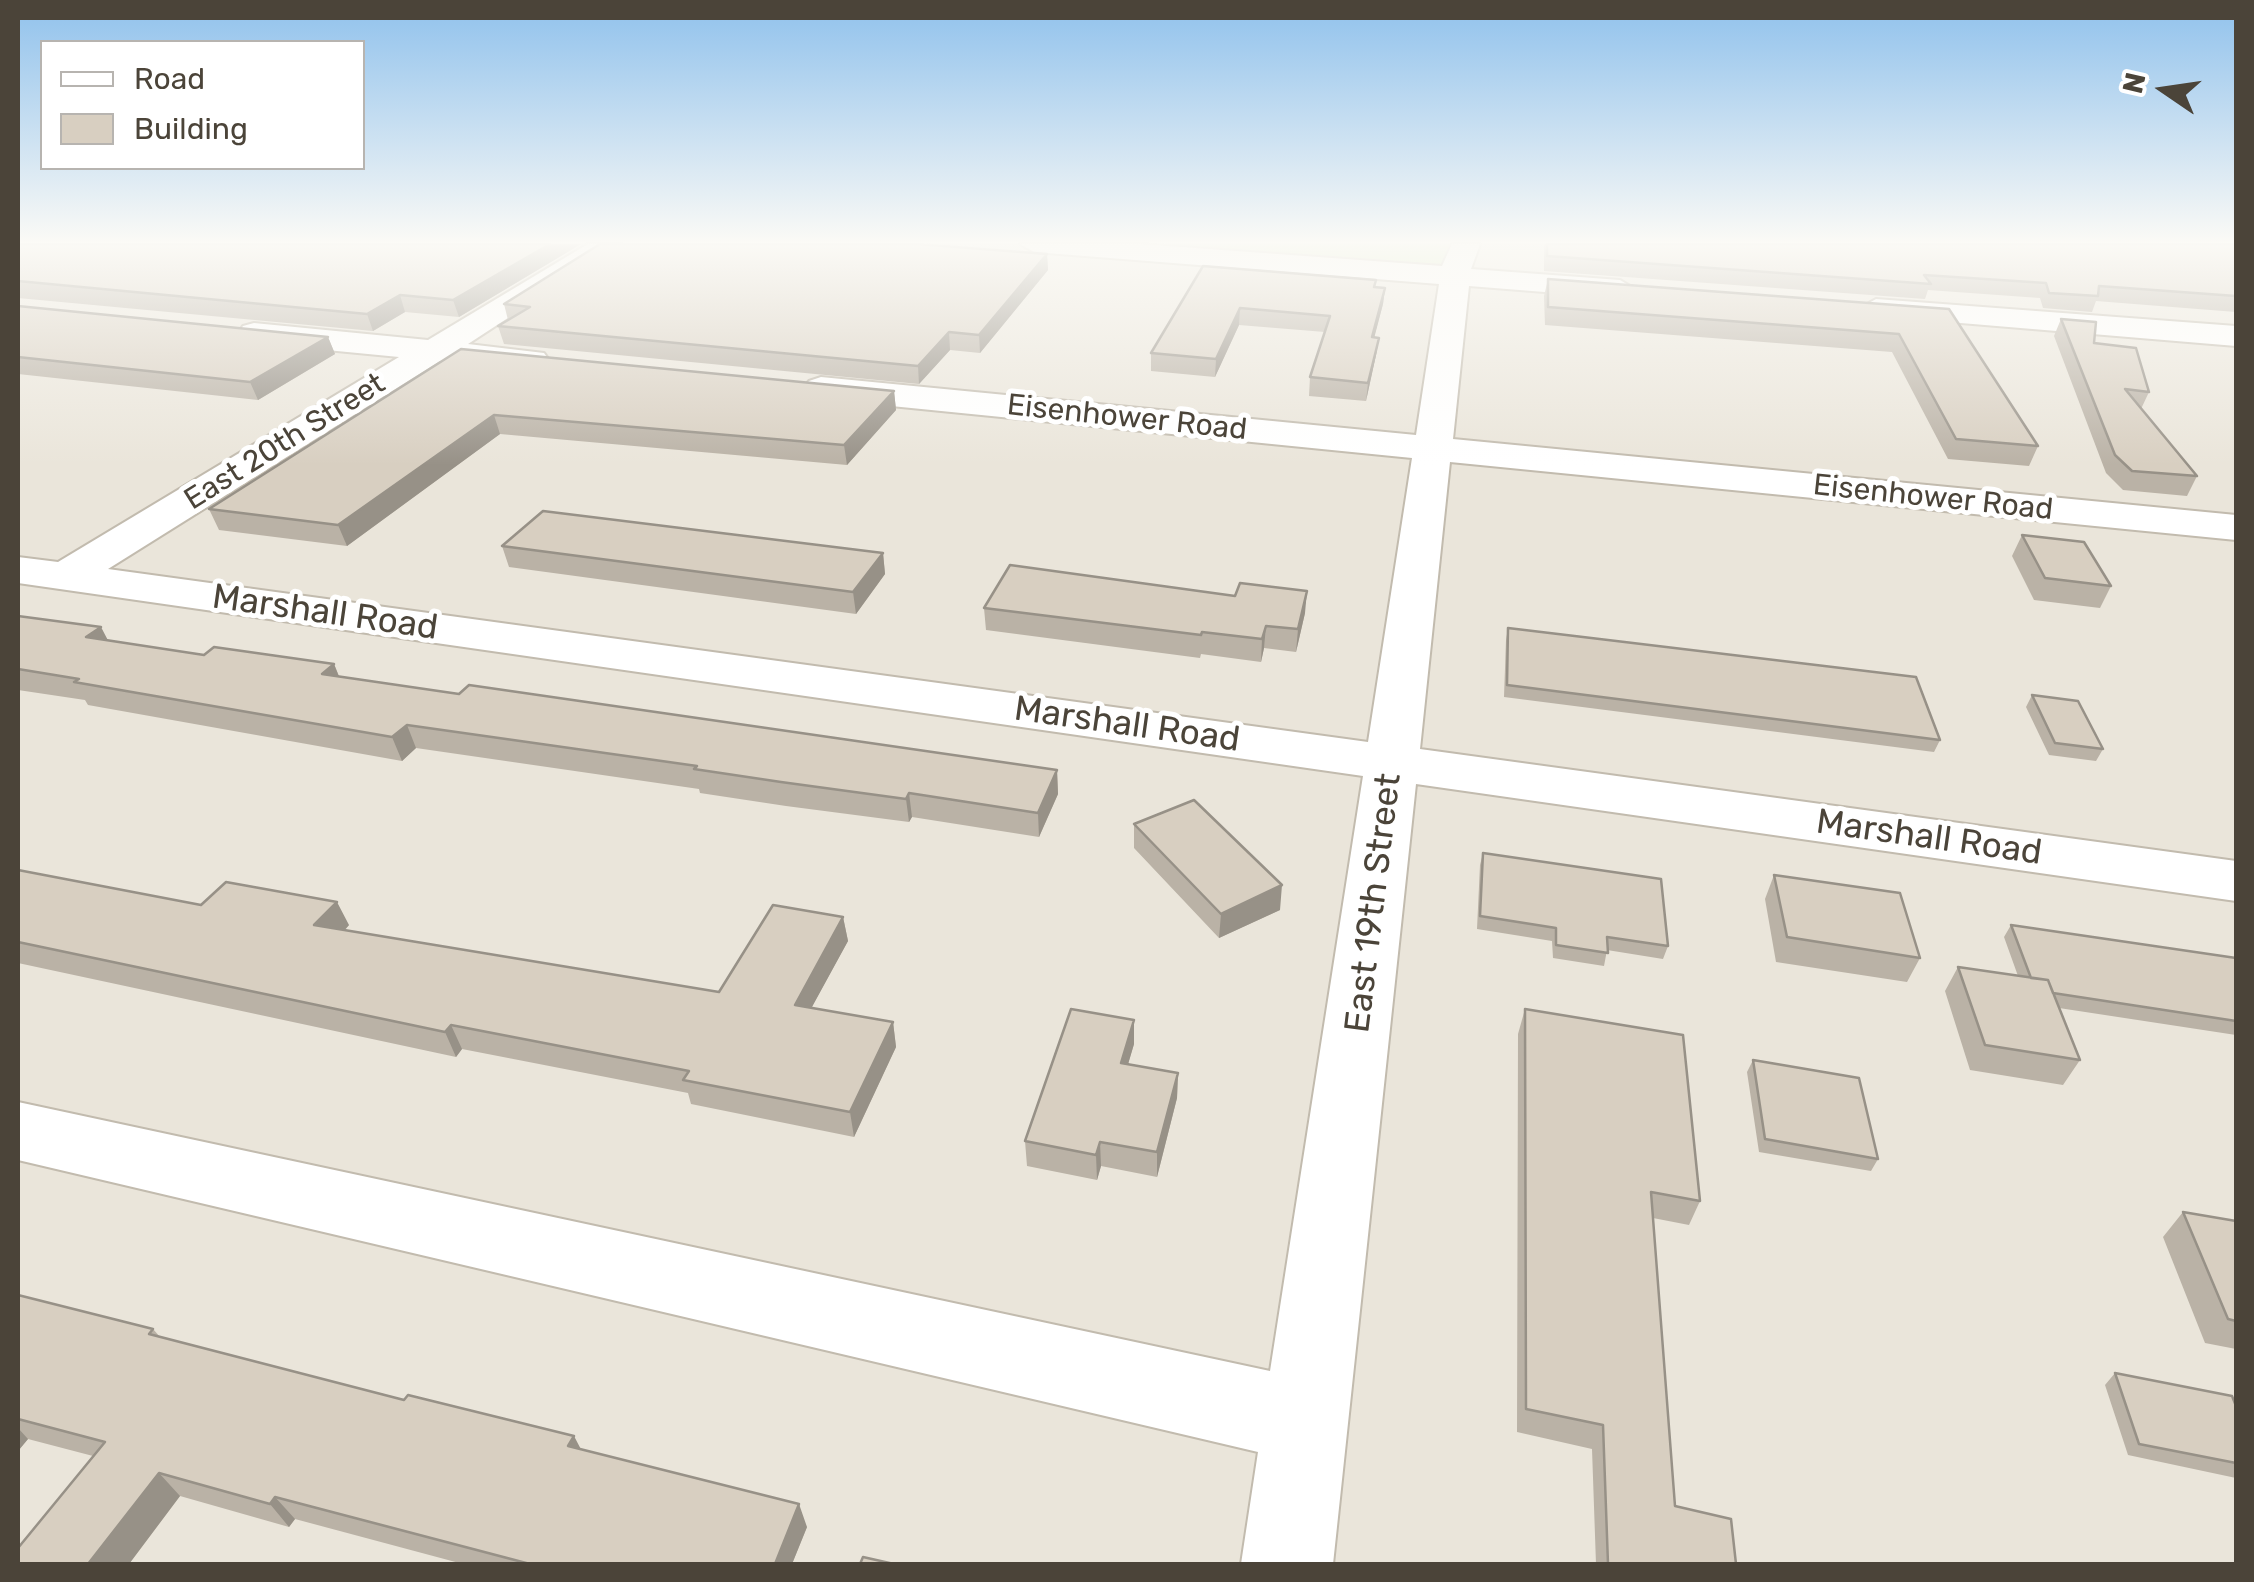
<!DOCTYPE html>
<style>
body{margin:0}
#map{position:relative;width:2254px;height:1582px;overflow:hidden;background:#f6f3ec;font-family:Rubik,sans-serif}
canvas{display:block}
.frame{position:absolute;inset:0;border:20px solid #4b4439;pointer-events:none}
.legend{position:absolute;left:40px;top:40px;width:325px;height:130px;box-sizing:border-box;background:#fff;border:2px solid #b7b4b0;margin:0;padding:12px 18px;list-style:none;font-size:30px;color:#4b4439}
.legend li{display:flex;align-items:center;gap:20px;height:50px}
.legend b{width:50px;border:2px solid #b7b4b0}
.north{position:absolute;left:2114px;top:40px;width:100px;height:100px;-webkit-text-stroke:8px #fff;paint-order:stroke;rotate:283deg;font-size:28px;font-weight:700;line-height:40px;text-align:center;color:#4b4439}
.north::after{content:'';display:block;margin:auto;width:35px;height:45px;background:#4b4439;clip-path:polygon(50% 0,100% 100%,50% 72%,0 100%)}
</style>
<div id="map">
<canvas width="2254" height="1582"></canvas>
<div class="frame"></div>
<ul class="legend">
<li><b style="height:12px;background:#fff"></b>Road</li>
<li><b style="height:28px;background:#d8cfc1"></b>Building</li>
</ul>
<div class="north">N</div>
</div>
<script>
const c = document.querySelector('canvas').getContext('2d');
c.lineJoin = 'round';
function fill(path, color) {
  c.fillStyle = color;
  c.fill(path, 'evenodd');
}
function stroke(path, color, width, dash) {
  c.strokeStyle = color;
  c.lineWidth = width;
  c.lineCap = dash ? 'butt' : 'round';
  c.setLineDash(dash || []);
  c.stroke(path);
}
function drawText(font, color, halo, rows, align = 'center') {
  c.font = font + ' Rubik,sans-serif';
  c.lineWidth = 10;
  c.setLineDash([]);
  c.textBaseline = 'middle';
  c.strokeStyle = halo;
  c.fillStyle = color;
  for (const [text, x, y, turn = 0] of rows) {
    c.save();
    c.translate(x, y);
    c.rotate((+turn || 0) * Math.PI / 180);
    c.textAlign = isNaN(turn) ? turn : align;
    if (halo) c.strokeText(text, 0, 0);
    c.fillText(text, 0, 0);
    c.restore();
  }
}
fill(new Path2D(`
 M18,244h2218v1320h-2218z`), '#eae5da');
fill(new Path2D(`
 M1034,244h432l-10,33z`), '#d2eab5');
const minor = new Path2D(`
 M588,244h33l-153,100 76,9 5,7 -5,7 -12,3 -92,-9 -332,208 1260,173 44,-284 -591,-59 -12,-4 -6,-7 6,-7 12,-4 595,58 23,-151 -405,-32 -14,-8h120l302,22 10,-22h28l-9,25 149,11 15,9 -15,9 -151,-12 -16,153 783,76v25l-786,-78 -30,287 816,112v40l-820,-117 -83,780h-92l17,-112 -1240,-292v-58l1252,269 93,-595 -1345,-193v-26l40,5 341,-205 -145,-14 -16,-10 5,-7 11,-3 174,17z
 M1876,299l360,27v20l-371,-31 -5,-7z`);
stroke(minor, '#c2bbae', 4);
fill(minor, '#fff');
fill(new Path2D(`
 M18,244h563l-122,73 -54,-5 -32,19 -355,-33z
 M1544,244h692v68l-140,-11 -4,11 -49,-4 -3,-10 -112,-8 -3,9 -381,-28z
 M1047,254l1,16 -68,83 -30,-3 -31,34 -415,-40 -6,-18 10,-6 -4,-16z
 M1203,266l173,14 -1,7 10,1 -2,16 -9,33 5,1 -3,17 -10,46 -57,-5 1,-19 15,-45 -86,-7 -24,52 -64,-6v-18z
 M1548,279l401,30 89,137 -9,20 -81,-7 -56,-107 -347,-27 -1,-29z
 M18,306l310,31 7,17 -77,46 -240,-26z
 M2061,319l33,24 55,49 -8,17 56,67 -10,20 -64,-6 -17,-17 -52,-137z
 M461,349l433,42 2,19 -49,55 -347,-31 -153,112 -128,-16 -10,-21z
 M2022,535l89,51 -11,22 -66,-8 -22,-44z
 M502,546l381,7 2,21 -29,40 -347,-47z
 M984,608l321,5 -9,39 -32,-4 -3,14 -60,-8 -1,4 -214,-28z
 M18,616l90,24 96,15 130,9 5,12 120,18 598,76 1,24 -19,43 -127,-20 -3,5 -123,-16 -86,-13 -1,-4 -283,-41 -14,13 -314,-56 -3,-5 -67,-10z
 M1508,628l432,112 -6,12 -430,-55 2,-57z
 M2032,695l71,54 -7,12 -47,-6 -23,-48z
 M1134,824l146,86 -61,28 -85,-90z
 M1483,853l185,93 -5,13 -56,-9 -3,16 -51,-8 -1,-17 -75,-12 3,-64z
 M18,870l183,35 148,20 -4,5 374,62 124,-75 5,24 -37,67 82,14 3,25 -42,90 -163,-33 -3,-11 -226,-44 -6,8 -438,-94z
 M1774,875l146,83 -13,24 -131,-20 -11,-63z
 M2011,925l225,33v77l-177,-27 21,52 -17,25 -93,-15 -25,-79 13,-24 60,9 -14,-39z
 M1525,1009l175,192 -11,24 -36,-7 22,288 61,58h-140l-4,-115 -75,-17 1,-398z
 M1134,1020v24l-6,20 50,9 -1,25 -20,79 -56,-11 -4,14 -70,-14 -2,-25z
 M1753,1060l125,99 -7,12 -112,-19 -12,-80z
 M2183,1212l53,9v128l-31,-6 -42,-106z
 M18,1295l135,34 7,8 421,113 226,77 -15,37h-329l-168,-45 -6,8 -109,-31 -51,68h-111l75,-108 -65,-17 -10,12z
 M2115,1373l121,33v72l-108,-23 -23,-70z`), '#bab2a6');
fill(new Path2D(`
 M550,244h31l-122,73 -6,-17z
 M1047,254l1,16 -68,83 -1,-18z
 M1385,288l-2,16 -13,50 2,-17z
 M400,295l5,17 -32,19 -6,-17z
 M1240,308l-1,17 -24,52 1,-18z
 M949,332l1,18 -31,34 -1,-18z
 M328,337l7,17 -77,46 -8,-18z
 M1379,338l-3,17 -10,46 2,-18z
 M894,391l2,19 -49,55 -3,-20z
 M494,415l6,19 -153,112 -9,-21z
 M883,553l2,21 -29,40 -3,-22z
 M1307,591l-2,22 -9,39 2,-23z
 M1266,626l-2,22 -3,14 1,-23z
 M101,627l12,23 -27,-13z
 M334,664l9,23 -21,-13z
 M407,725l9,23 -14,13 -10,-24z
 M1057,770l1,24 -19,43 -1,-24z
 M909,793l3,24 -3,5 -3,-23z
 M1282,885l-2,25 -61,28 2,-24z
 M337,902l12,23 -22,24 -13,-24z
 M843,917l5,24 -48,88 -5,-24z
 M1134,1020v24l-13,44v-25z
 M893,1022l3,25 -42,90 -4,-25z
 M451,1025l11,24 -6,8 -11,-25z
 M1178,1073l-1,25 -20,79v-25z
 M1100,1142l1,24 -4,14 -1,-25z
 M18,1428l10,11 -10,12z
 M574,1436l12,23 -18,-13z
 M159,1473l21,23 -51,68h-41z
 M275,1497l20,22 -6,8 -19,-23z
 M799,1504l8,23 -15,37h-17z`), '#979187');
const building = new Path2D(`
 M18,244h532l-97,56 -53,-5 -33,19 -349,-33z
 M600,244h317l130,10 -68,81 -30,-3 -31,34 -420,-40 32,-19 -26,-3z
 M1547,244h689v52l-137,-10 -1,10 -49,-3 -3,-10 -122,-8 7,9 -384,-28z
 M1203,266l173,14 -2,7 11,1 -13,49 7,1 -11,45 -58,-6 20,-61 -90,-8 -24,51 -65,-6z
 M1548,279l401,30 89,137 -82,-7 -57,-105 -351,-27z
 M18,306l310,31 -78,45 -232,-25z
 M2061,319l35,3 -2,21 42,5 13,44 -24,-3 72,87 -65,-5 -17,-16z
 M461,349l433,42 -50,54 -350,-30 -156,110 -129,-16z
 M543,511l340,42 -30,39 -351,-46z
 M2022,535l62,7 27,44 -66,-8z
 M1010,565l225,31 5,-13 67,8 -9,38 -32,-3 -4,13 -60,-7 -1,3 -217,-27z
 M18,616l83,11 -15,10 118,18 10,-8 120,17 -12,10 137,20 10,-9 588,85 -19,43 -129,-20 -3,6 -125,-17 -87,-13 3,-3 -290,-41 -15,12 -318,-55 5,-3 -61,-10z
 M1508,628l408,49 24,63 -433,-55z
 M2032,695l46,6 25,48 -48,-6z
 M1194,800l88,85 -61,29 -87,-90z
 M1483,853l178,26 7,67 -61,-9 1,16 -52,-8v-17l-76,-12z
 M18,870l183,35 25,-23 111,20 -23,23 405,67 54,-87 70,12 -48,88 98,17 -43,90 -167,-32 6,-9 -238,-46 -6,7 -427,-90z
 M1774,875l126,18 20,65 -133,-21z
 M2011,925l225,33v63l-183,-28 -5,-13 -17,-2z
 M1958,967l90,13 32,80 -95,-15z
 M1071,1009l63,11 -13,43 57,10 -21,79 -57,-10 -4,13 -71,-14z
 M1525,1009l158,26 17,166 -49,-9 24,314 56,13 5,45h-128l-5,-139 -77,-16z
 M1753,1060l106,18 19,81 -113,-20z
 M2183,1212l53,9v100l-8,-2z
 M18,1295l135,34 -4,5 255,66 4,-5 166,41 -6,10 231,58 -24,60h-245l-255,-67 -5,7 -111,-31 -71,91h-70v-16l87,-106 -87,-23z
 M2115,1373l117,23 4,10v57l-97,-19z
 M863,1557l31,7h-34z`);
fill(building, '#d8cfc1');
stroke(building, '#979187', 2.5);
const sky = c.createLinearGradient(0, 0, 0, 465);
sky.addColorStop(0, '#8fc1ec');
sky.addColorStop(0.52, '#fbfaf6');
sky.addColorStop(1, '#fbfaf600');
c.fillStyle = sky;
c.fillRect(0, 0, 2254, 465);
drawText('30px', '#4b4439', '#fff', [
 ["Eisenhower Road",1127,418,6],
 ["East 20th Street",285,442,-32],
 ["Eisenhower Road",1933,498,6]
]);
drawText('35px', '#4b4439', '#fff', [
 ["Marshall Road",325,613,8],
 ["Marshall Road",1127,725,8],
 ["Marshall Road",1929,838,8],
 ["East 19th Street",1374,903,-83]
]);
</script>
